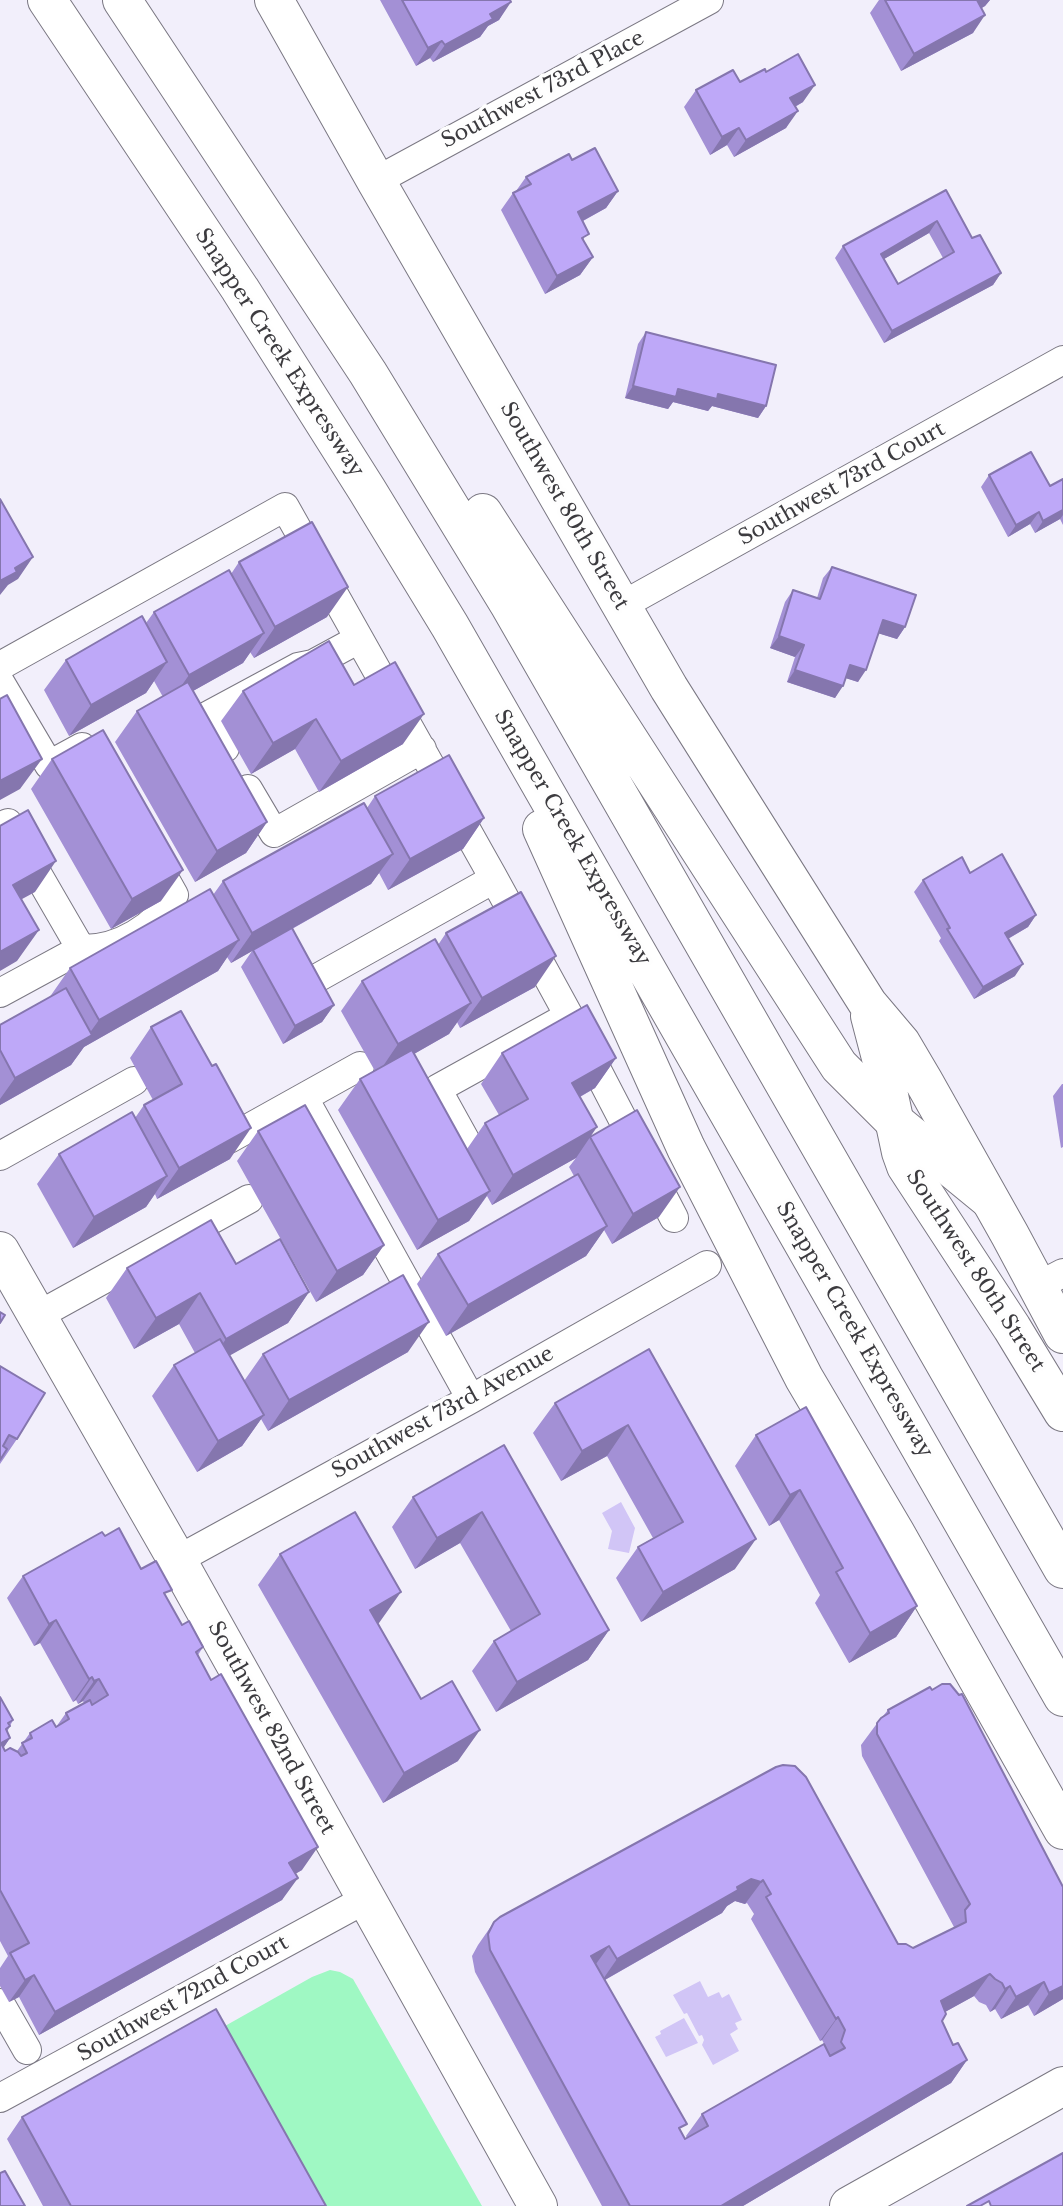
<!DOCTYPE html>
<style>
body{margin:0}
canvas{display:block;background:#f2effb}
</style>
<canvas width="1063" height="2206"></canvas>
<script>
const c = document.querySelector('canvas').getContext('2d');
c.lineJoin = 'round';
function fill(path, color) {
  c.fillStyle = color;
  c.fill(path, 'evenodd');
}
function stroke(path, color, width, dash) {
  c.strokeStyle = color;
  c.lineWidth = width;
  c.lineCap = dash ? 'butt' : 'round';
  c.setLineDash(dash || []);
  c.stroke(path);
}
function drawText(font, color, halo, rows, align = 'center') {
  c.font = font + ' "Libre Baskerville",serif';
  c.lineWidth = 7;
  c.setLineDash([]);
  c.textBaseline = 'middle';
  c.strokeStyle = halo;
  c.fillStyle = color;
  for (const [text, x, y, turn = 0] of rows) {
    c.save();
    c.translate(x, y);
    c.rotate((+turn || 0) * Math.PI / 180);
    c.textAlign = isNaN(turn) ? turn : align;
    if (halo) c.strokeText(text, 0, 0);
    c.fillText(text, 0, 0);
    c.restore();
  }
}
fill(new Path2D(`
 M330,1970l10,2 13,7 129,227h-179l-94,-171 103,-58z`), '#9ff8c3');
fill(new Path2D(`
 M621,1502l14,26 -6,25 -21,-4 4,-18 -10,-18z
 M700,1981l8,16 11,-5 3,6 7,-4 13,26 -7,3 3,6 -8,5 9,17 -26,14 -11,-20 2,-5 -2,-5 -3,1 -12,-23 -3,1 -11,-19z
 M684,2018l14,25 -32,14 -11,-20 6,-3 -1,-3z`), '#d1c5f6');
const street = new Path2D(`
 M376,181l333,-181
 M621,606l442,-246
 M0,666l285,-159 207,368 77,141 105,202
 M0,682l49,83 33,-18
 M225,748l-18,-32 91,-49 15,-3 46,-25
 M248,789l26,44 148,-84
 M0,827l8,-4 73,126 -81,44
 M81,949c38,1 75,-22 93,-54l-23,-41
 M310,982l184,-103
 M304,1098l167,301
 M229,1139l131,-73
 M468,1145l-31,-56 132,-73
 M0,1156l134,-75
 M1038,1286l25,-13
 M37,1316l212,-117
 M177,1560l294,-161 236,-134
 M0,2003l27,47
 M0,2098l366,-199`);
const secondary = new Path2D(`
 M274,0l102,181 293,507 199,316 33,39 23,39 86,153 53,99
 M870,1016l11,42 20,94 5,14 106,162 51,84
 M0,1251l177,309 361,646
 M849,2206l214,-120`);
const highway = new Path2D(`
 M47,0l193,289 127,201 83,136 613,1071
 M122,0l246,373 141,231 554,965
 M483,513l356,553 56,56 94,77
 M542,829l144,319 118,230 92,156 167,296`);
stroke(street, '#7b7883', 30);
stroke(secondary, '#7b7883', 40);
stroke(highway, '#7b7883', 40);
stroke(street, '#fff', 28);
stroke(secondary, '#fff', 38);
stroke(highway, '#fff', 38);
fill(new Path2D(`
 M380,0h130l-11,20 -11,6 -8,11 -47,25 -3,-4 -14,8z
 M879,0h111l-5,6 -3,2 -9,25 -72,38 -31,-58z
 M766,72l37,30 -8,5 -9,21 -52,29 -7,-12 -17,10 -26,-48 12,-17 44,-8z
 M572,160l46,31 -12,17 -23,13 1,20 9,16 -13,18 -35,19 -44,-84 12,-17 3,-2 10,-14z
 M946,190l26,48 29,35 -8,12 -109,58 -49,-85 8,-12zM929,233l14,25 -45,26 -14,-25z
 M646,332l120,74 -8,12 -46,-12 -4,5 -35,-9 -5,7 -43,-11 13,-54z
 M989,475l61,11 13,-7v46l-3,-6 -25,14 -5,-9 -22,13 -27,-50z
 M239,562l88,55 -73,41 -4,-6 -7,11 -50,28 74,131 -21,31 -51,29 -80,-140 22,-31 26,-14 -9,-16 -8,12 -77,43 -25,-46 22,-30 80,-37 8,-11 77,-38z
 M832,567l73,60 -8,12 -19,-6 -20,49 -12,-4 -11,20 -48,-16 8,-25 -25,-9 15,-46 8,-12 24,8 6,-20z
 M354,685l49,59 -84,48 -24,-43 -44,25 -30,-53 22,-30z
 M52,759l109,142 -50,28 -80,-140z
 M375,796l109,22 -21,31 -75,41 -9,-17 -8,11 -79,45 42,76 -12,17 -39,22 -42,-77 11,-16 -21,12 -4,-6 -9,14 -134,76 -13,18 -71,40v-80l49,-27 21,-30 143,-73 10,-14 144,-73z
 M970,873l66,42 -8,12 -20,12 7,37 -41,23 -35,-58 2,-3 -27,-46 9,-12z
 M446,933l89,54 -75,41 -3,-6 -8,12 -35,20 53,95 18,-26 14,-8 -18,-31 21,-31 114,5 -21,30 -15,9 11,40 68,80 -47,27 -8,-14 -18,26 -140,80 -29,-52 21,-30 136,-78 -5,-9 7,-9 -84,47 -5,-9 -18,25 -52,29 -79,-140 22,-31 15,-8 -34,-60 21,-30 76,-36z
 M151,1027l79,132 -73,40 -2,-5 -9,13 -73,41 -36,-64 22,-30 76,-36 9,-13 9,-5 -23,-42z
 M1062,1084h1v63l-2,1 -8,-52z
 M258,1131l126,114 -21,30 -47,27 -79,-141z
 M236,1264l73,28 -21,31 -59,32 15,26 19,-27 145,-2 -140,79 -7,-12 -19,27 -45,26 -45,-76 22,-31 21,-12 -16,-29 -45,25 -28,-51 21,-30z
 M649,1349l86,220 -94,53 -25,-44 22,-31 15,-9 -46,-82 -46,25 -28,-48 22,-30z
 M0,1366l17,73 -17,25z
 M756,1435l161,171 -21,31 -47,26 -34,-60 5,-8 -41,-75 -10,6 -34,-60z
 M504,1445l105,185 -21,30 -92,52 -24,-41 22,-30 17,-10 -51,-88 -45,26 -23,-42 21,-30z
 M105,1536l36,33 25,28 16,28 21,22 -5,8 104,215 -7,4 -13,26 -243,135 -20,-38 -10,5 -9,-16v-18l8,-12 -8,-15v-244l13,23 -6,12 3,6 -7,10 2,3h12l13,-18 26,-6 10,-14 18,-10 -1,-2 -5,3 -2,-4 -3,2 -33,-59 -6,3 -27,-48 16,-22z
 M280,1554l99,69 -1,1 43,75 37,62 -75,42 -125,-218z
 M888,1710l175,177v112l-29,17 -6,-11 -27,14 -6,-10 -5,3 -4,-7 -7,-3 -5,-6 -29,16 -3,9 11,24 14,15 -16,23 -208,123h-141l-127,-234 -3,-16 6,-11 16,-23 282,-155 122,177 15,4 39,-19 2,-2 -92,-171 -1,-11 20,-27 2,-2zM735,1901l10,3 2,-1 7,11 -3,5 69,122 2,-1 7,13 -127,61 -16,22 1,2 -2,1 -80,-159 117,-67 5,-7z
 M22,2117l304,89h-283l-36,-67z`), '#a390d5');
fill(new Path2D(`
 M977,0h13l-5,6 -20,11z
 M511,2l-12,18 -11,6 -8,11 -47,25 12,-17 45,-31z
 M985,15l-12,18 -72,38 13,-17z
 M442,41l-12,17 -14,8 12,-18z
 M815,85l-12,17 -25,14 12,-18z
 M798,111l-12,17 -52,29 12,-17z
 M739,128l-12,17 -17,10 12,-18z
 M618,191l-12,17 -40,22 12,-18z
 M937,221l-8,12 -57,33 9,-12z
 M593,257l-13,18 -35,19 12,-18z
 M1001,273l-8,12 -109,58 8,-12z
 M633,386l85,8 48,12 -8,12 -46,-12 -4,5 -35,-9 -5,7 -43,-11z
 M1063,510v5l-3,4 -25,14 8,-12z
 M1039,512l-9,12 -22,13 8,-12z
 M33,557l-15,22 -10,6 -8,10v-14l15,-13z
 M348,587l-21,30 -73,41 21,-31z
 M883,620l22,7 -8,12 -23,-7z
 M264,633l-21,30 -75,42 21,-30z
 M779,636l25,9 -9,12 -25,-9z
 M167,662l-21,31 -77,43 22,-31z
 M850,665l16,5 -8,12 -16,-5z
 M795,670l48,16 -8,12 -48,-16z
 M424,714l-21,30 -84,48 22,-31z
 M316,719l-21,30 -44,25 22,-31z
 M42,759l-22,30 -20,11v-19z
 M484,818l-21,31 -75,41 22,-31z
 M267,822l-21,31 -51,29 22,-31z
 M393,854l-22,30 -140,79 21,-30z
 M56,861l-21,31 -35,19 13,-26z
 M183,870l-22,31 -50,28 21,-30z
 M1036,915l-8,12 -31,18 8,-12z
 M39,930l-22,31 -17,10v-19z
 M239,940l-21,31 -134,76 -13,18 -71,40v-6l15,-21 71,-40 13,-18z
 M556,956l-21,31 -75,41 22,-30z
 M1023,964l-8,12 -41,23 9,-12z
 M471,1003l-22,31 -72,41 21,-31z
 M334,1005l-12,17 -39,22 12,-18z
 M616,1058l-21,30 -44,25 21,-30z
 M597,1127l-21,31 -84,47 21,-30z
 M251,1128l-21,31 -73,40 22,-31z
 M167,1176l-21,31 -73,41 21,-31z
 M680,1187l-21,30 -47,27 21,-30z
 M490,1191l-21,30 -52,29 21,-30z
 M607,1226l-21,30 -140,80 22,-31z
 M384,1245l-21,30 -47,27 21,-31z
 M309,1292l-21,31 -84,47 22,-31z
 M200,1293l-21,31 -45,25 22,-31z
 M429,1322l-21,30 -140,79 21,-31z
 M264,1415l-22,31 -45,26 21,-31z
 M628,1425l-21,31 -46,25 21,-30z
 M800,1490l-21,30 -10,6 21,-31z
 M482,1512l-22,31 -45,26 22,-31z
 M756,1539l-21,30 -94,53 22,-30z
 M401,1592l-22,31 -30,18 21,-31z
 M917,1606l-21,31 -47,26 21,-30z
 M56,1620l-16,23 -6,3 15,-22z
 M609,1630l-21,30 -92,52 21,-30z
 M92,1677l-16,23 -3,2 16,-23z
 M99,1679l-16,22 -5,3 16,-23z
 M480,1730l-22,31 -75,42 21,-30z
 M10,1738l-10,15 1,-10z
 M318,1847l-16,23 -28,16 15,-23z
 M298,1878l-16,22 -243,135 16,-23z
 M751,1879l12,1 -18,24 -10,-3 -8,5 -5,7 -121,69 16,-23z
 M609,1946l-16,22 -2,-12z
 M990,1974l-16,22 -49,27 16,-22z
 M34,1975l-15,22 -10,5 16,-22z
 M1044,1982l-16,23 -27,14 15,-22z
 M1010,1986l-15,23 -5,3 15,-23z
 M1063,1986v13l-29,17 15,-23z
 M838,2017l-16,23 -2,1 16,-22z
 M967,2060l-16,23 -208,123h-22z`), '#8576ae');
const building = new Path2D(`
 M402,0h108l1,2 -21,12 3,5 -48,26 -3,-4 -14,7z
 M885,0h92l8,15 -71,39z
 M798,54l17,31 -25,13 8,13 -52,29 -7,-12 -17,9 -26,-47 37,-20 7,12 25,-13 1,3z
 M595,148l23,43 -40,21 11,22 -7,4 11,19 -36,19 -44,-83 18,-9 -5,-7 43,-23 3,6z
 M946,190l26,48 8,-3 21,38 -109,58 -49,-85zM937,221l17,31 -56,32 -17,-30z
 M646,332l130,33 -10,41 -48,-12 -1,5 -39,-10 -2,8 -43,-11z
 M1031,452l19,34 13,-7v31l-20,11 -4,-9 -23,13 -27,-50z
 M0,499l33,58 -18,11 2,4 -17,9z
 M312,522l36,65 -73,40 -36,-65z
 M832,567l84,28 -11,32 -22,-7 -17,50 -16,-5 -7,21 -48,-16 9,-25 -25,-9 14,-46 27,9z
 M229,570l35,63 -75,42 -35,-63z
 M142,616l25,46 -76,43 -25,-45z
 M329,641l25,44 41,-23 29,52 -83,47 -25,-42 -43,24 -30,-52z
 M188,682l79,140 -50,29 -80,-140z
 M7,695l35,64 -42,22v-82z
 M103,730l80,140 -51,29 -80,-140z
 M449,755l35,63 -74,41 -35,-63z
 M364,803l29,51 -141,79 -29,-52z
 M28,810l28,51 -43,24 26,45 -39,22v-126z
 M1002,854l34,61 -31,18 18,31 -40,23 -36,-58 3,-1 -27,-48 39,-23 8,16z
 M210,889l29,51 -140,80 -29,-52z
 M521,892l35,64 -74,42 -36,-65z
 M292,928l42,77 -39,21 -42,-76z
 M435,939l36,64 -73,41 -36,-63z
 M66,988l26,47 -77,43 -15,-28v-25z
 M587,1005l29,53 -44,25 25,44 -84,48 -28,-52 43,-24 -26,-46z
 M181,1011l31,55 4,-2 35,64 -72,40 -35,-63 38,-21 -31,-57z
 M412,1050l78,141 -52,29 -78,-141z
 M305,1105l79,140 -47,26 -79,-140z
 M637,1110l43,77 -47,27 -43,-77z
 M132,1112l35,64 -73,41 -35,-63z
 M578,1174l29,52 -139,79 -30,-51z
 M211,1220l25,44 44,-25 29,53 -83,47 -26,-46 -44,25 -29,-50z
 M403,1275l26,47 -140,78 -26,-46z
 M0,1312l5,3 -5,8z
 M220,1339l44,76 -46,26 -44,-76z
 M649,1349l107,190 -93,53 -25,-45 45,-25 -55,-97 -46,26 -27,-48z
 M0,1366l45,27 -28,46 -8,-4 -6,11 4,3 -7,11z
 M806,1407l111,199 -47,27 -34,-61 7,-4 -43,-78 -10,5 -34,-60z
 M504,1445l105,185 -92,52 -23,-41 46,-27 -58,-102 -45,26 -24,-41z
 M355,1512l46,80 -31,18 51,89 31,-18 28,49 -76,43 -124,-219z
 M119,1528l22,41 15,-8 16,29 -8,3 18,32 7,-4 14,26 -7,5 15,28 10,-6 97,173 -29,16 9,15 -243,134 -21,-37 -9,5 -15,-27 19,-10 -29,-53v-193l13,23 -5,3 2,3 -4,3 4,9 -9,5 4,8 5,-3 8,4 3,4 6,-3 -5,-10 10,-5 -2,-5 22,-13 4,7 13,-8 -3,-6 24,-13 2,5 16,-10 -9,-16 -5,2 -2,-4 -3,2 -33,-59 -7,4 -26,-48 79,-44 3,4z
 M942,1684h8l9,11 3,-1 101,193v99l-14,7 -5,-11 -28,15 -6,-11 -5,3 -3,-6 -7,-4 -5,-5 -49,27 5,13 -4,7 11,24 5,-2 9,17 -246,146h-91l-140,-256 -2,-16 6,-12 6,-5 276,-150 7,-2 12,1 11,11 92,167h8l7,4 53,-26 -1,-12 5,-6 -93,-170v-11l4,-5 8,-5 -1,-3 42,-23 2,3zM751,1879l10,3 2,-2 8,14 -5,3 70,122 2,-2 7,13 -4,12 4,6 -15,8 -6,-12 -122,70 6,12 -23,13 -6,-11 8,-4 -96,-168 18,-10 8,13 121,-69 -1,-3z
 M216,2009l110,197h-255l-49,-89z
 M1063,2153v53h-72l-2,-5 -9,5h-13z
 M5,2171l20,35h-25v-33z`);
fill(building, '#bea8f8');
stroke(building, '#8576ae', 2);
drawText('21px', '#3c3b3f', '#fefefe', [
 ["Southwest 73rd Place",543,90,-28],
 ["Snapper Creek Expressway",279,353,57],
 ["Southwest 73rd Court",842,484,-29],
 ["Southwest 80th Street",564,506,60],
 ["Snapper Creek Expressway",572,838,60],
 ["Southwest 80th Street",975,1271,57],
 ["Snapper Creek Expressway",854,1330,60],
 ["Southwest 73rd Avenue",443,1413,-29],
 ["Southwest 82nd Street",271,1728,61],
 ["Southwest 72nd Court",183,1999,-29]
]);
</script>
